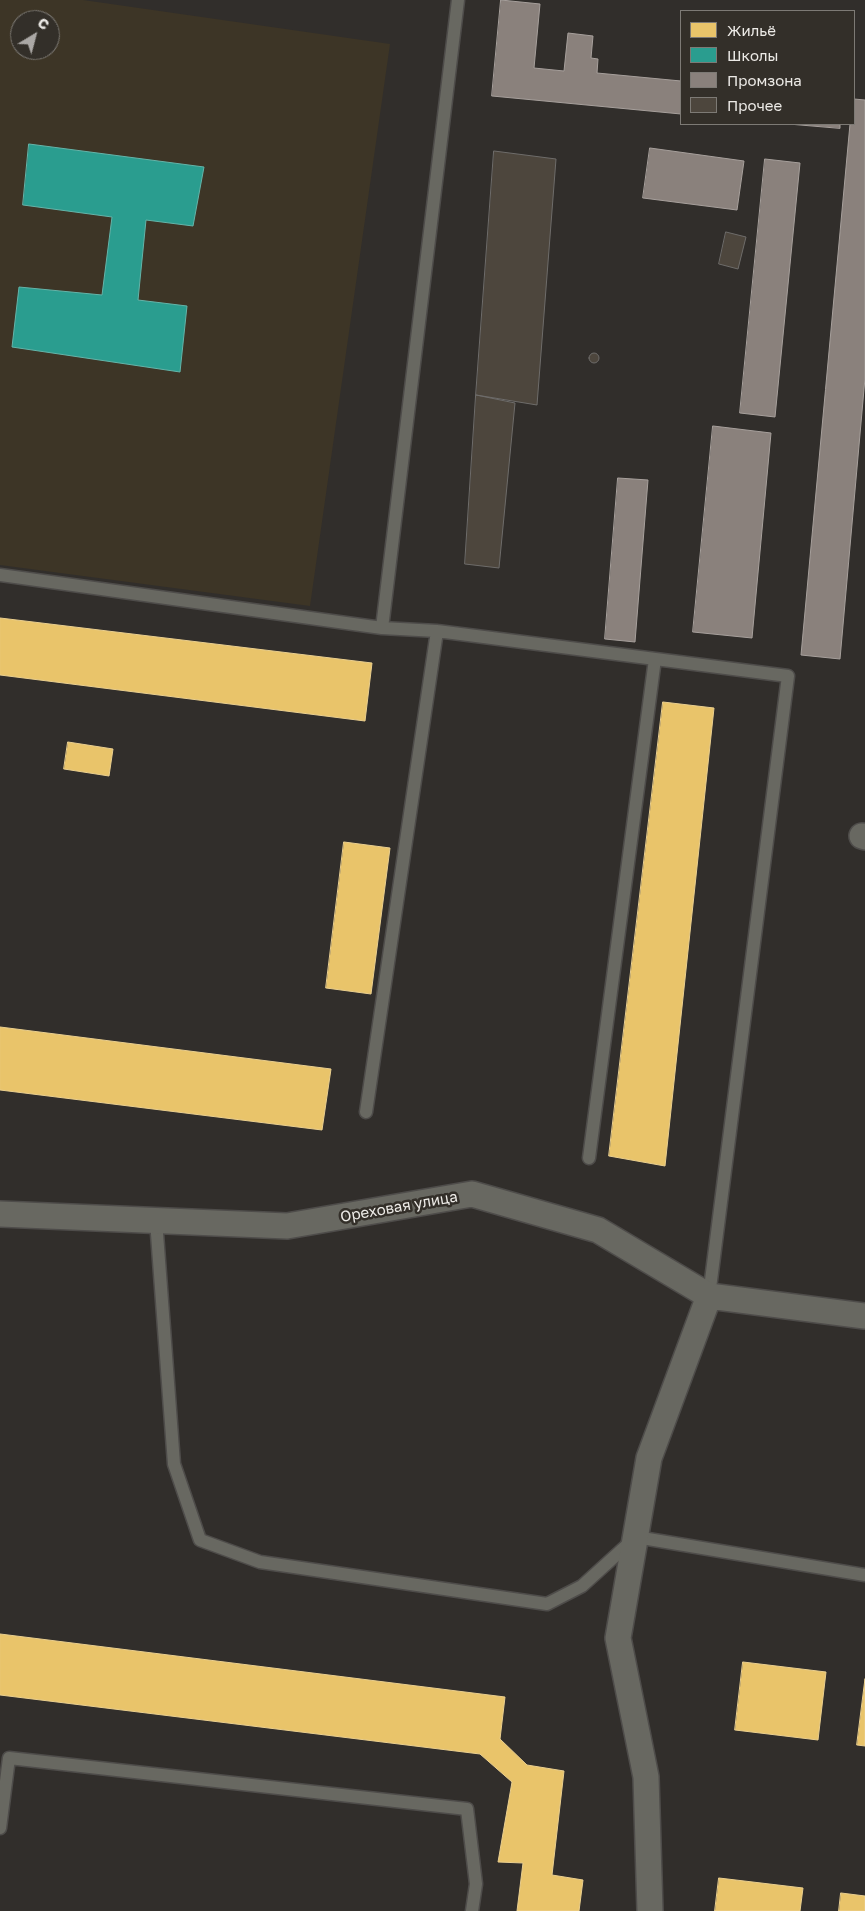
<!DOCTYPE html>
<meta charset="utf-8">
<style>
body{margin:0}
#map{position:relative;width:865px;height:1911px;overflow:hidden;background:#312e2b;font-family:"Golos Text",sans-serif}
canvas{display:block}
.legend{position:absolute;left:680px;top:10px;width:175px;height:115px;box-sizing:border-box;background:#332f29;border:1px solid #7d7a75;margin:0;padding:6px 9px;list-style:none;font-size:15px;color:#eceae6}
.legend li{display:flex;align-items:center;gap:10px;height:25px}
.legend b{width:25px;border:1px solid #7d7a75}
.north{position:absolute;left:10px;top:10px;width:50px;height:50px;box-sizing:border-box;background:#332f29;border:1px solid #7d7a75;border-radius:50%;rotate:37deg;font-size:14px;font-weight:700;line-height:20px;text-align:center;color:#eceae6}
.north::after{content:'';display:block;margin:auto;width:18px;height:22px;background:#aba8a5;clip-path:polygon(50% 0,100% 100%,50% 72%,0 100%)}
</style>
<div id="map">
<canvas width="865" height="1911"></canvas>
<ul class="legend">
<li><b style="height:14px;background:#e9c46a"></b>Жильё</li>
<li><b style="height:14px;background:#2a9d8f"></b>Школы</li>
<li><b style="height:14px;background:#8a817c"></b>Промзона</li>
<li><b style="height:14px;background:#4d463d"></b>Прочее</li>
</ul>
<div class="north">С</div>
</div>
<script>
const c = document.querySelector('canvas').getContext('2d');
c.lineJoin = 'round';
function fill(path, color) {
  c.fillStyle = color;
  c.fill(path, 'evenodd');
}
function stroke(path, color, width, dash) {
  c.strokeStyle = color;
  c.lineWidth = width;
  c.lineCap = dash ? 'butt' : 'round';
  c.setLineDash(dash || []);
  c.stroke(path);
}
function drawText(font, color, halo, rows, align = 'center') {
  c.font = font + ' "Golos Text",sans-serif';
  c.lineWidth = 5;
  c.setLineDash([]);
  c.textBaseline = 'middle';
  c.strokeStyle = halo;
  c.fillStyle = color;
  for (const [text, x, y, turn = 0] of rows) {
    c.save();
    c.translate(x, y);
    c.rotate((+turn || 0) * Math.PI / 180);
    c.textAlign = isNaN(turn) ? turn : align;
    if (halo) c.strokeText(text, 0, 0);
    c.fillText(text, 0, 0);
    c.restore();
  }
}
fill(new Path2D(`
 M0,0h83l307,44 -80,562 -310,-41zM20,20h30v30h-30z`), '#3d3526');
const homes = new Path2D(`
 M0,618l372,45 -7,58 -365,-46z
 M663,702l51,6 -49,458 -56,-10z
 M68,742l45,7 -4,27 -45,-7z
 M344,842l46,6 -19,146 -45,-6z
 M0,1027l331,42 -9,61 -322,-40z
 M0,1634l505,63 -5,42 27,26 37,6 -12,104 31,5 -4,31h-62l6,-48 -25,-1 14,-80 -32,-28 -480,-59z
 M743,1662l83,10 -8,68 -83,-10z
 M865,1679v67l-8,-1z
 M719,1878l84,10 -3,23h-85z
 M841,1893l24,3v15h-26z`);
fill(homes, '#e9c46a');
stroke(homes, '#eacf8f', 1);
const schools = new Path2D(`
 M29,144l175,23 -11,59 -47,-6 -8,80 49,6 -7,66 -168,-25 7,-60 83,8 10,-78 -89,-12z`);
fill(schools, '#2a9d8f');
stroke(schools, '#64b4a9', 1);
const industry = new Path2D(`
 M501,0l39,4 -6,64 30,3 4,-38 25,3 -2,22 7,1 -1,14 84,8v33l-189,-18z
 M854,99l11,1v278l-25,281 -39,-4 49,-531h4z
 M789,124h51v4z
 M650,148l94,13 -7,49 -94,-12z
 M765,159l35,4 -25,254 -35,-4z
 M713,426l58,7 -19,205 -59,-6z
 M618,478l30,2 -13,162 -30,-3z`);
fill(industry, '#8a817c');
stroke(industry, '#a7a09c', 1);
const building = new Path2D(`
 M494,151l62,8 -19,246 -61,-10z
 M726,232l20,5 -8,32 -19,-5z
 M589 358a5 5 0 1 1 10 0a5 5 0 1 1-10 0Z
 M476,395l39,8 -16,165 -34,-4z`);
fill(building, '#4d463d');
stroke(building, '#6e6c6a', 1);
const service = new Path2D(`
 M0,575l382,53
 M437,631l351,45 -79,620
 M366,1112l71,-481 -55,-3 76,-628
 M589,1158l66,-499
 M156,1220l18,244 26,76 60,22 287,42 35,-18 54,-49 229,38
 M0,1828l9,-70 458,51 9,75 -4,27`);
const minor = new Path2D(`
 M862,836l3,1
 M0,1214l287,12 185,-32 126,36 111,66 156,20
 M650,1911l-4,-134 -28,-139 31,-180 60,-162`);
stroke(service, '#4e4c4a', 15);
stroke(minor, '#4e4c4a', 28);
stroke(service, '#686861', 12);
stroke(minor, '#686861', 25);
drawText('15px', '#eceae6', '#332f29', [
 ["Ореховая улица",399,1207,-10]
]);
</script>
